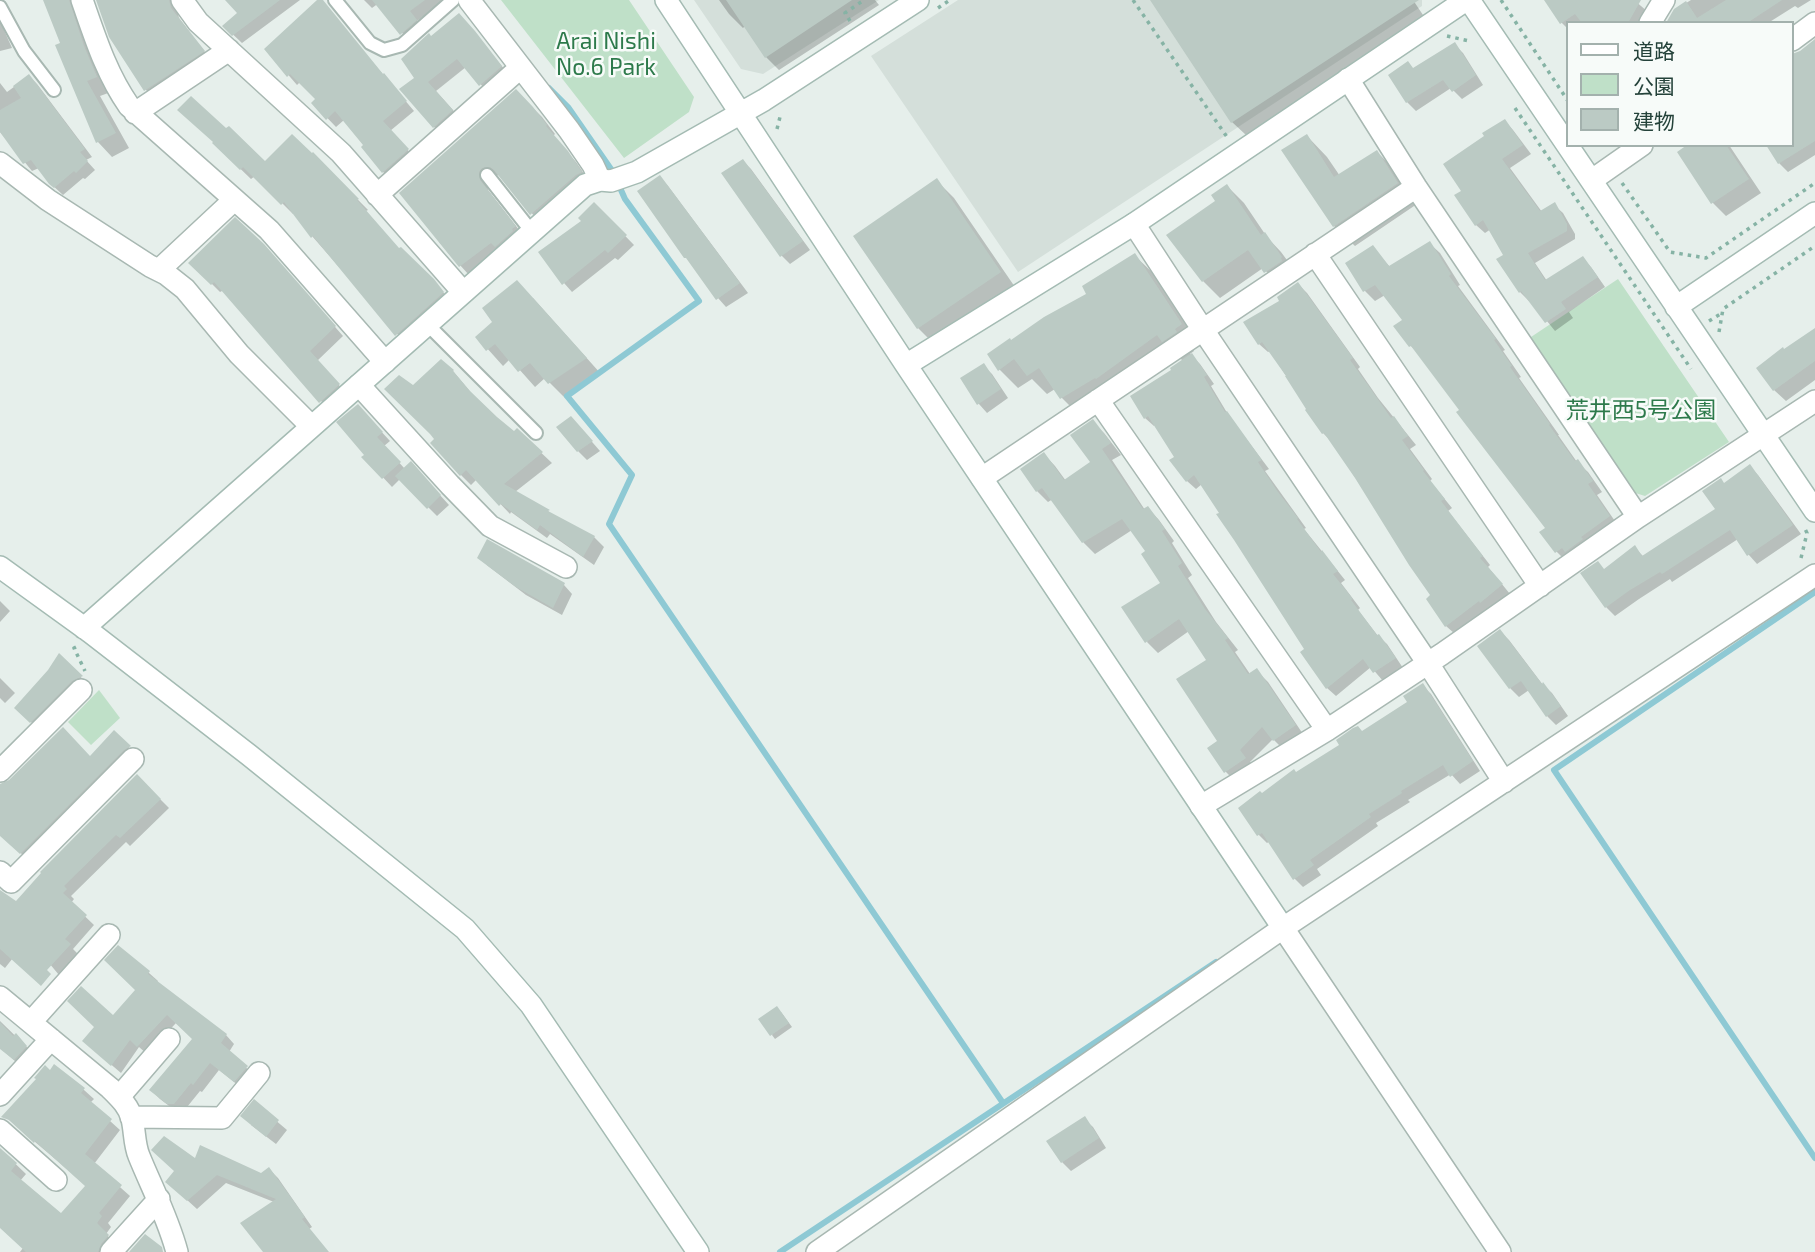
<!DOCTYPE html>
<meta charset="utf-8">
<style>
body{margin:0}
#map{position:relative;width:1815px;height:1252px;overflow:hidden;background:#e6efeb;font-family:"Exo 2","Noto Sans JP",sans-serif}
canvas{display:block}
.legend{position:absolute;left:1566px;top:21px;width:228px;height:126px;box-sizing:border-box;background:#f7fbf9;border:2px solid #a3b1ad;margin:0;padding:9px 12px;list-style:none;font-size:21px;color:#24423a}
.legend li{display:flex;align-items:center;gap:14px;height:35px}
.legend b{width:35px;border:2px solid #a3b1ad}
</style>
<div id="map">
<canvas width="1815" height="1252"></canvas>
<ul class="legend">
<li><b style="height:9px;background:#fff"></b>道路</li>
<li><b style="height:19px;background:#bfe0c8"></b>公園</li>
<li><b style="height:19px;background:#bbcac4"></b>建物</li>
</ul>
</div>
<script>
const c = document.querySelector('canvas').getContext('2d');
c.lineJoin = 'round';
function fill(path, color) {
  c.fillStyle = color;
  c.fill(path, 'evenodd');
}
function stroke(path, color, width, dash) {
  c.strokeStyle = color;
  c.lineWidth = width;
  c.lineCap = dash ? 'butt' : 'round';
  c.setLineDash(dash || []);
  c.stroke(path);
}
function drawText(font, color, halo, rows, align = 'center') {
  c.font = font + ' "Exo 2","Noto Sans JP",sans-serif';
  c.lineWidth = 5;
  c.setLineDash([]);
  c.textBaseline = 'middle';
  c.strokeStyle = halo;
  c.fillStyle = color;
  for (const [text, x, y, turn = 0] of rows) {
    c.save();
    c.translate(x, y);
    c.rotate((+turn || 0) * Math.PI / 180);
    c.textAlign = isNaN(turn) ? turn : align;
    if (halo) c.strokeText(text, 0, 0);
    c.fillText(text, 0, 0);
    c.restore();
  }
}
fill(new Path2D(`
 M694,0h185l-116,74 -22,-5z
 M958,0h464v6l-404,266 -147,-216z`), '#d4dfda');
fill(new Path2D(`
 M501,0h128l65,97 -5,15 -65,46z
 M1618,279l111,163 -84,54 -16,-5 -101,-152z
 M99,690l21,28 -29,27 -23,-23z`), '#bfe0c8');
fill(new Path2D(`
 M45,0h38l28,92 -11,4 29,52 -17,9 -14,-15z
 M98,0h79l-2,2 4,16 32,42 -57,38 -8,-8z
 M228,0h72l-58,43 -18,-17 15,-13z
 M320,0l94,111 -24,20 26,28 -24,21 -9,-8 -18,-27 -21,-25 -8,7 -23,-24 4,-4 -17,-17 -3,3 -31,-36z
 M364,0h19l-11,8z
 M401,0h44l-28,21 8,8 -15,13 -27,-31z
 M719,0h156l4,5 -100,65 -13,-13 -21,-31 -2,2 -14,-14z
 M1152,0h261l12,18 -179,117 -14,-13z
 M1546,0h88l14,12 -6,11h-74v6l-7,-7z
 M1691,0h120l-13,8 -3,-2 -27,17h-97l4,-13z
 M0,21l12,27 -12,3z
 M467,24l43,52 -21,18 -23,-27 -30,24 25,28 -18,16 -9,-8 -18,-48 15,-41z
 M1815,42v113l-27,17 -9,-9 13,-18z
 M1454,44l9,9 20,32 -21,14 -11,-11 -35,23 -9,-9 7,-33z
 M29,76l8,8 55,73 -6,3 9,10 -10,9 -2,-1 -20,17 -13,-12 -11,-15 -7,3 -32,-39v-49l7,9z
 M516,91l26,26 13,17 -2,2 23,26 13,19 -49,42 -40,-48 -9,1 -4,6 1,8 35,45 -54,40 -30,-33z
 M1505,121l8,9 18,24 -21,14 32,44 12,-7 9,8 12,21v5l-40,24 12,18 35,-23 9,9 14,20 -36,25 4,6 -18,13 -25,-31 -1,1 -9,-9 -14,-37 -15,-26 -6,4 -9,-8 -13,-34z
 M1307,136l20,21 13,19 37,-24 21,21 19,31 -62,42 -21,-20z
 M1690,145h39l32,48 -35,23 -13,-13z
 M224,153l41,10 48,-9 55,56 -2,1 34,39 33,31 20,22 -47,41 -94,-108 -18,-23 -1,1 -38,-38 -4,3z
 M743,161l8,8 59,81 -20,14 -8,-8z
 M659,177l9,9 80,107 -22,14 -8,-9z
 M936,180l18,18 63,92 -81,56 -18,-18z
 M1227,186l17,17 23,34 14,15 17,23 -15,14 -20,-21 -43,30 -17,-17 15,-79z
 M594,204l40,41 -16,15 -3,-2 -43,34 -8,-9z
 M1429,243l11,10 20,32 -2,1 47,64 -2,1 18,26 -2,1 40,57h-1l19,27 11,10 14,20 -5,3 22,32 -52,35 -11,-11 -9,-23 -86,-117 -42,-57 -8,-8 -6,-25 -20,-26 -10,6 -10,-10 -18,-28 26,-15 17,19z
 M272,255l71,81 -26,25 30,33 -18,16 -105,-120 -4,2 -29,-29z
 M1134,255l20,19 46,69 -8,5 2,3 -4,3 10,10 14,20 -3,2 18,30 40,53 -4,2 41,57 -2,1 41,51 -4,3 19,25 -2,2 20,26 9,8 16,24 -20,13 -12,-14 -35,29 -9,-8 -21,-39 -104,-165 -6,5 -9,-8 -11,-23 -21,-33 -1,1 -9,-8 29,-48 9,-9 -7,-7 -95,63 -20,-20 -6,-8 -8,5 -15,-15 -14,9 -19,-19 12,-27 78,-48z
 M1298,284l9,9 53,74 -2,2 20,29 38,47 -6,4 22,30 -2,2 22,27 -4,3 42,54 -2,2 22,27 -55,40 -9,-8 -13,-30 -101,-154 -9,-9 -53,-82 -2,1 -9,-8 23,-42z
 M533,298l68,76 -36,24 -20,-20 -10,9 -25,-28 -7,7 -26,-29z
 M1815,331v49l-29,21 -12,-11 10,-39z
 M983,365l9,9 16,24 -21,15 -8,-9 -17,-25z
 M453,371l25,30 36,33 3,-4 35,33 -37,29 33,19 5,5 41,21 10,10 -10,18 -44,-31 -3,4 -36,-26 -1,2 -33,-35 -6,6 -10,-10 -25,-36 -23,-52z
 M366,415l24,26 -6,5 21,23 14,3 30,33 -12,11 -37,-37 -8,8 -28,-30 2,-2z
 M1093,422l11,11 17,22 -9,5 33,50 3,-2 11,12 15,21 -2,2 20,32 -4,3 28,44 22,28 -3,2 15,22 6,-4 12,12 37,55 -20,14 -12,-12 -23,23 6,8 -19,13 -11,-11 -7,-30 -10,-81 -20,-30 -31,22 -11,-11 16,-58 -15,-32 -16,-22 -37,24 -12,-12 -30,-43 -5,3 -11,-11 -15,-21 22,-16 11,12 11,15 26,-18z
 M579,427l21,24 -13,9 -9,-9z
 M1749,466l9,9 43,59 -44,30 -8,-9 -11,-16 -66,43 -2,-3 -31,20 -24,17 -9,-9 -23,-33 22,-4 30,-22 9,9 73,-47 8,-25z
 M479,557l85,28 8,9 -10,21 -36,-20 -38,-29z
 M0,601l10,10 -10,11z
 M1500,631l9,9 34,45 9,8 16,23 -12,9 -9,-9 -18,-26 -10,7 -9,-9z
 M59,656l30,29 -50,45 -22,-22 32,-37z
 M0,678l15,15 -10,10 -5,-5z
 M1423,686l8,8 49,77 -20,13 -9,-10 -43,26 2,2 -34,21 2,3 -61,43 4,6 -18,12 -8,-8 -25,-38 -3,2 -9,-9 4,-39 148,-93z
 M114,733l24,23 -108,106 -30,-29v-48l90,-27z
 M137,776l32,32 -39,38 -4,-4 -55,54 3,3 -3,4 23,22 -21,24 5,5 -19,21 -59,-71v-13l16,12z
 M0,940l16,14 -11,14 -5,-4z
 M118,947l31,26 9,8 -1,2 69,52 8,9 -5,8 26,24 -11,14 -25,-20 -17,22 -2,-1 -17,21h-6l-17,-13 -9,-9 43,-51 -18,-16 -29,31 -8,-7 -18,26 -28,-24 20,-32 25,-27z
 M781,1012l11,15 -17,12 -3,-4z
 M0,1021l36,35 -12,13 -24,-21z
 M54,1067l30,23 10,9 -4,4 30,27 -26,34 36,32 -22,27 3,4 -5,7 11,12 -4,6h-93l3,-4 -23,-21v-78l26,25 -6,7 41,35 26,-30 -79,-67z
 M254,1102l33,28 -11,14 -25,-19z
 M1084,1119l9,8 13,21 -35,23 -9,-9z
 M196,1161l65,14 8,-6 9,9 34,49 -3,2 19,23h-64l10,-50 -48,-19 -29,26 -21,-19z`), '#0003');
stroke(new Path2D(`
 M549,88l19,19 45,65 12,27 74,102 -132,95 65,79 -23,49 394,579
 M1815,592l-261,178 261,388
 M780,1252l436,-290`), '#8ec9d4', 6);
fill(new Path2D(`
 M43,0h26l15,46 13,31 -10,4 29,52 -20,10 -41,-98 5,-2z
 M96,0h73l2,8 34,43 -61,40 -35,-54z
 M225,0h55l-48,36 -10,-10 15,-13z
 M317,0h6l60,74 1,-1 23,28 -24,20 26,28 -27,24 -21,-26 2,-2 -28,-34 -9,9 -15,-17 4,-4 -25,-25 -3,3 -23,-28z
 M372,0h53l-15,11 7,9 -17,15z
 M726,0h126l-87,58z
 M1150,0h269l-188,123z
 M1544,0h97l-13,23h-46l-7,-9 -15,10z
 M1726,0h56l-35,23h-81l8,-14 12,-8 11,17z
 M459,13l16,18 27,35 -23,20 -22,-27 -29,23 25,28 -20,18 -34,-39 15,-11 -13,-19 28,-26 2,3z
 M1815,39v102l-37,23 -12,-19h26v-91l8,-3z
 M1455,42l21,33 -24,17 -9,-12 -37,23 -18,-28 20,-14 5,7z
 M29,74l56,75 -5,3 8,9 -12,12 -2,-2 -20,17 -5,-4 -18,-24 -8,4 -23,-32v-22l21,-12 -8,-12z
 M516,89l17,18 14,18 -1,1 22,25 14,21 -6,3 -46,40 -36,-45 -4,-3 -8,1 -3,4 1,8 36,46 -4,3 1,2 -18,16 -4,-4 -32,24 -60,-74z
 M191,96l35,32 3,-2 36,35 27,-27 20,19 1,-1 46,47 -2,1 42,48 2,-1 33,32 10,13 -49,44 -82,-100 -2,2 -27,-36 -3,3 -38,-38 -3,3 -28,-27 1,-1 -36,-32z
 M1505,119l18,26 -21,14 38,52 15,-9 12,22v7l-39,22 17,27 38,-24 15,21 -37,25 5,7 -21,14 -24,-32 -2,2 -23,-34 7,-4 -20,-35 -8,6 -21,-31 7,-4 -18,-27 41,-28 -2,-3z
 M1307,134l27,43 43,-27 21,33 -65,44 -52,-77z
 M1687,145h39l23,34 -38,25 -34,-52z
 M743,159l60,82 -23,16 -59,-84z
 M660,175l80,108 -24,17 -30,-42h-2l-47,-67z
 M937,178l64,94 -84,57 -64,-93z
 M1227,184l34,51 4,-3 17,25 -1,1 1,3 -18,12 -16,-23 -46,32 -36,-47 49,-34 -4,-6z
 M594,202l33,33 -19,18 -3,-3 -43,35 -24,-33 43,-31 -3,-3z
 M235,217l29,27 72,82 -26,25 30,33 -21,19 -105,-121 -3,3 -23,-22z
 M1430,241l21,33 -2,2 47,63 -2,1 18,26 -2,1 40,57 -1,1 26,36 3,-2 15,22 -5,3 22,32 -29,21 2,2 -18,13 -3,-4 -7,5 -16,-21 6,-4 -89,-116 3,-2 -48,-64 -2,1 -16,-21 9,-6 -27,-35 -12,7 -18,-29 28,-18 16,21z
 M1135,253l47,71 -7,5 2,3 -15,10 -5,-7 -61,44 -1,-1 -35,21 -21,-31 -12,8 -13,-17 -16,12 -11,-17 23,-16 1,2 33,-23 42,-23 -4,-8z
 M517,280l70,78 -39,26 -18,-21 -12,9 -23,-28 -9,7 -11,-14 17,-15 -10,-14z
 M1298,282l55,76 -3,2 20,28 21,30 3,-2 14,20 -6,4 22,30 -1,1 22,28 -4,2 42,55 -3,2 23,26 -23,19 -1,-2 -34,26 -19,-28 4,-4 -21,-30 -54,-87 -31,-45 -2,1 -17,-24 1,-1 -21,-33h1l-24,-34 -4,3 -15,-23 36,-21 -2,-4z
 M1815,328v33l-42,30 -17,-23 27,-21 1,2z
 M1192,353l15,22 -3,2 21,35 2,-1 35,49 -4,2 20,30 20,26 -1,1 24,33 1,-2 16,21 -5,3 20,25 -2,1 26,35 2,-1 17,24 -23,15 -10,-14 -37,30 -26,-37 4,-3 -70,-109 -18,-26 3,-1 -25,-38 -8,7 -17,-22 5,-3 -26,-41 -4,3 -14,-23 41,-26 -1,-2z
 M441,359l13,11 -1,1 17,20 27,26 17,14 3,-3 26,24 -39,32 46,26 -2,1 47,25 -12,21 -43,-32 -3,5 -36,-26 -2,2 -33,-36 -6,6 -30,-33 4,-4 -4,-5 -46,-45 15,-14 14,10z
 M984,363l17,26 -24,16 -17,-27z
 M358,404l25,28 -6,5 24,25 -19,17 -21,-22 3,-2 -28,-33z
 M571,416l22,25 -16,11 -21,-25z
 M1093,419l18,24 -9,6 41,60 5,-3 17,23 -3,2 20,32 -4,3 27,43 23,29 -3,2 23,34 9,-6 39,57 -23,16 -11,-14 -22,23 6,8 -22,15 -17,-25 10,-7 -41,-62 30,-19 -27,-41 -34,24 -24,-36 39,-24 -19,-29 4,-3 -23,-32 -40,24 -40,-55 -6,4 -16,-23 24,-17 20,28 26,-18 -20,-27z
 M411,461l30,34 -14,14 -32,-33z
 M1750,464l43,61 -46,31 -17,-26 -68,44 -2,-2 -30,18 -25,18 -25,-35 18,-12 6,8 31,-24 7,11 26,-17 47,-30 -13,-18 19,-13 3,5z
 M487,539l78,44 -12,25 -37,-21 -39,-29z
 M1500,629l42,55 1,-2 18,24 -15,11 -25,-36 -12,8 -32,-43z
 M59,653l24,23 -11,5 -42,42 -16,-15 34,-38z
 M1423,683l50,78 -23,16 -7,-12 -42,26 1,2 -33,21 2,3 -61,43 4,5 -21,15 -31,-47 -5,3 -19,-28 22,-17 2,2 32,-24 2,3 43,-27 -3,-5 17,-12 5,-2 4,5 45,-29 -4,-6z
 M63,727l27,29 24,-26 17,16 -7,4 -104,104 -20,-18v-52l9,-4z
 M137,774l24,25 -41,39 -4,-3 -52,51 3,3 -4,4 24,22 -22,24 6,5 -24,26 4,4 -10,12 -41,-37v-59l16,11 25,-28 -1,-1z
 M118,945l32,26 -2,3 79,60 -6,9 27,23 -14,16 -24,-19 -17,22 -2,-2 -17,21h-7l-18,-14 43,-51 -25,-24 -30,32 -7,-7 -19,26 -29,-25 12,-14 -27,-26 14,-15 32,29 22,-25 -31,-30z
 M777,1006l12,17 -19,13 -12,-17z
 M0,1022l13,14 3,-3 11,13 -13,14 -14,-11z
 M54,1064l31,24 -4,5 31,26 -27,35 37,31 -23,28 3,3 -5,7 12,12 -8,9 -3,8h-72l-26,-24v-80l17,15 -6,8 50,42 24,-27 -50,-45 -1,2 -25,-23 -8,-3 35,-38 -2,-1 11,-13 5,5z
 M254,1099l25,21 -13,17 -26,-21z
 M1085,1116l14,22 -38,25 -15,-22z
 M164,1136l31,22 5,-13 61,28 8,-6 36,50 -3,2 27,33h-66l-23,-29 36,-24 -59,-24 -30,26 -22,-19 9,-11 -23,-21z
 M145,1234l17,13 1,5h-34z`), '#bbcac4');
const lane = new Path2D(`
 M335,0l35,43 14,7 18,-5 51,-45
 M0,7l24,44 30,39
 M487,175l45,57
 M427,324l109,109`);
const street = new Path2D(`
 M82,0c13,37 24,73 47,106l140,124 116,132
 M182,0l16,22 143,131 122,139
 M469,0l100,130 24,35 7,15
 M1650,23l14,-23
 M1792,40l23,-17
 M135,113l94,-63
 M0,163l48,37 102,66 16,8 19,15 54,65 72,72
 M1592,180l50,-35
 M377,195l143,-127
 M1134,224l69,106 224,332 77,120
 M1315,254l225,332
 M159,270l75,-70
 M359,385l91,100 40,41 76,41
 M1098,400l229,330
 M982,478l434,-291
 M1638,517l177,-116
 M0,771l81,-81
 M1201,806l126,-76 115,-76 196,-137 -222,-330 -68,-108
 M0,872l11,10 122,-123
 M1283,928l217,324
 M0,997l110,91c9,9 19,18 22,31 3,12 2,25 7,37 13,32 29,62 38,96
 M31,1022l78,-87
 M0,1095l51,-56
 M119,1097l50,-58
 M131,1117l91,1 37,-45
 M0,1130l56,50
 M111,1252l48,-53
 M817,1252l466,-324 532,-353`);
const secondary = new Path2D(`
 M666,0l240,365 377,563
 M1469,0l346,511
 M1676,307l139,-94
 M906,365l228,-141 332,-224
 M0,567l90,65 159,123 216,174 66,76 167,247
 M84,628l501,-443 15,-5 11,1 26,-9 127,-72 154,-100`);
stroke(lane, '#a8b8b2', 16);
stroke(street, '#a8b8b2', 24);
stroke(secondary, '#a4bbb3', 24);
stroke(new Path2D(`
 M1133,0l94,137
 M1501,0l67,101
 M938,8l12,-8
 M850,21l-5,-8 19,-13
 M1447,36l22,5
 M1515,108l176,261
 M777,129l4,-16
 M1622,183l48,69 36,6 109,-75
 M1709,321l13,-8
 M1719,332l4,-23 92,-63
 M1801,558l6,-25 -2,-4
 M76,647l-2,1 11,23`), '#86b3a5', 3.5, [3.5, 5]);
stroke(lane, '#fff', 12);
stroke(street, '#fff', 21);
stroke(secondary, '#fff', 21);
drawText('23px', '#2d7a4b', '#f7fbf9', [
 ["Arai Nishi",606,41],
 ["No.6 Park",606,67],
 ["荒井西5号公園",1641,410]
]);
</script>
